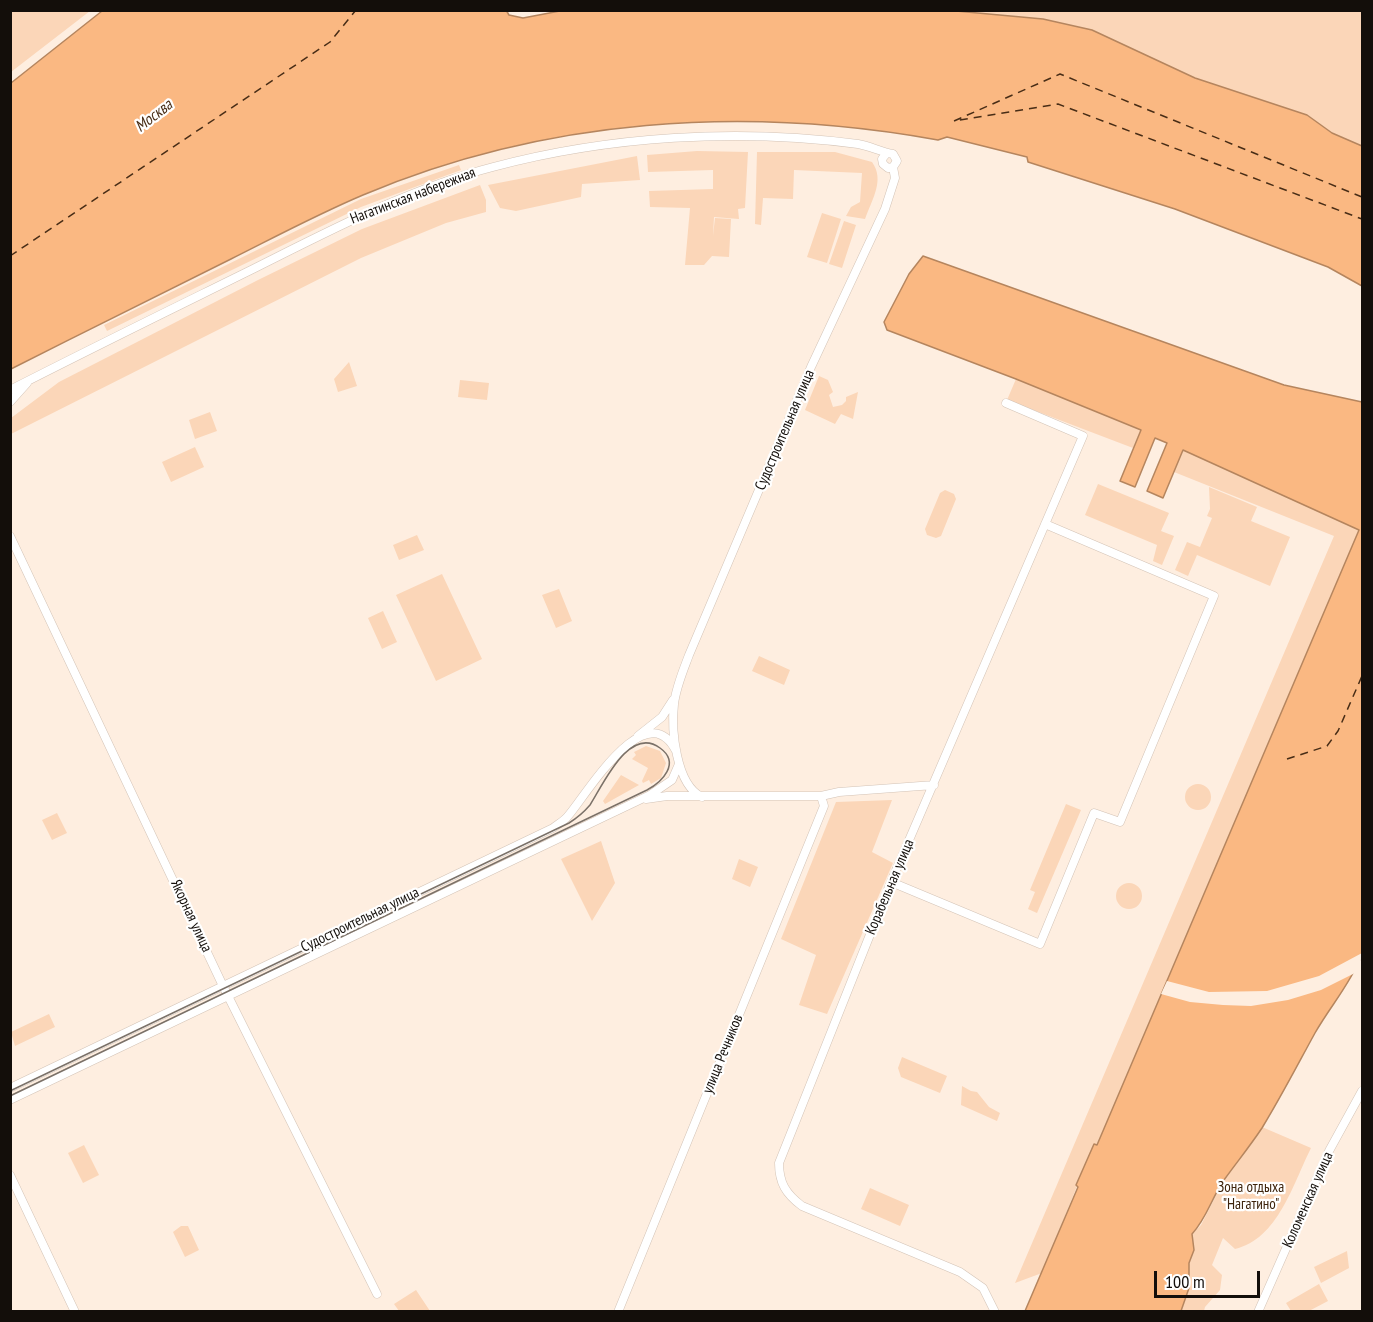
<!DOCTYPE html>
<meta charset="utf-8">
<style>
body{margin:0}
#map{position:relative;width:1373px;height:1322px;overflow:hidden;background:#feeee0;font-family:"PT Sans Narrow",sans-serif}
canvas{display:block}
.frame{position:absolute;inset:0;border:12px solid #130e0a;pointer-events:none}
.scale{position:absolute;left:1154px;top:1271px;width:106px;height:27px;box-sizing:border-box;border:3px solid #130e0a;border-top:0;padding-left:8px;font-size:18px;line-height:21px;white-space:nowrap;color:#130e0a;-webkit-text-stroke:4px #fff;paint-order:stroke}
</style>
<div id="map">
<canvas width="1373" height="1322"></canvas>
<div class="frame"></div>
<div class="scale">100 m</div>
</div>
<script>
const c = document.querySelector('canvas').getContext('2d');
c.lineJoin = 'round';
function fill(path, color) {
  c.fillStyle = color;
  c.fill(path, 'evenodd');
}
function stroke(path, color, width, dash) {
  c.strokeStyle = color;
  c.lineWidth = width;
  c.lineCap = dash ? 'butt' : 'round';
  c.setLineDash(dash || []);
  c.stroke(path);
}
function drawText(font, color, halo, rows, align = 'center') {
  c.font = font + ' "PT Sans Narrow",sans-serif';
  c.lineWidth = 4.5;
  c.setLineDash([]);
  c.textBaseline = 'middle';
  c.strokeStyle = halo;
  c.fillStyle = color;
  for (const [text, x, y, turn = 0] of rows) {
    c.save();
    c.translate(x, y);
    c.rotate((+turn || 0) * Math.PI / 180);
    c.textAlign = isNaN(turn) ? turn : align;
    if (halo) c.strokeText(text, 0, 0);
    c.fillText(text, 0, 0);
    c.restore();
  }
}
fill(new Path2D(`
 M13,11v-1l77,1 -79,61 -1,-59z
 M945,11h417v135l-30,-13 -25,-18 -112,-37 -103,-48 -49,-11z
 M697,151l51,1 -3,56 -7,1 1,10 -25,-2 -1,19 2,-18 16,1 -2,38 -17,-1 -8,9h-19l5,-57 -40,-1 -1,-16 64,-2v-19l-65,2 -1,-17z
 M757,152h78l37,10c13,18 0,37 -7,57l-19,-3 5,-9 9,-5 2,-29 -68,-3 -1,29 -30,-1 -2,27 -6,-1z
 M637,156l3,24 -58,4 -1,13 -65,14 -16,-3 -12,-23z
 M459,165l2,5 -100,37 -254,124 -3,-6 257,-126z
 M480,185l6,15v12l-40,11 -85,35 -350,176v-16l48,-36 199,-102 104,-51z
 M822,213l19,6 -14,44 -20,-6z
 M844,221l12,4 -14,43 -13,-4z
 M349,362l8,24 -19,6 -4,-13z
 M819,376l9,4 5,12 -4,3 4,12 9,-2 4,-4v-4l12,-5 -5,27 -12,-5 -6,10 -30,-14z
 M1016,379l125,51 -8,18 -126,-48z
 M460,380l29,3 -2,17 -29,-3z
 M210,412l7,19 -22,8 -6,-19z
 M195,447l9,20 -33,15 -9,-20z
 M1183,450l176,80 -262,615 -3,-1 -52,129 -27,10 319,-747 -160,-64z
 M1098,484l71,29 -8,18 13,5 -12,29 -9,-4 4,-16 -72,-30z
 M1209,487l48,20 -6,14 39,16 -20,49 -73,-31 -9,21 -13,-6 12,-28 13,5 12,-29 -5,-2 3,-7z
 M945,490l9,4 2,5 -15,37 -5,2 -9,-3 -2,-6 15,-36z
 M417,535l7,15 -25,10 -6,-15z
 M442,574l40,85 -46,22 -40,-86z
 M559,589l13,32 -16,7 -14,-33z
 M383,611l14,31 -15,7 -14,-31z
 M759,656l31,14 -6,15 -32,-14z
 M646,746l14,5 6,12 -5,15 -10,6 -2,-4 -6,3 -1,-2 6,-13 -16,-9 4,-4 -2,-3z
 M621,775l18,10 -34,19 -2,-3z
 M1185 797a13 13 0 1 1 26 0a13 13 0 1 1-26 0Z
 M892,800l-20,52 21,11 -66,151 -28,-9 17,-50 -35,-16 55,-137z
 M1066,804l15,6 -44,103 -9,-4 7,-17 -5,-2z
 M57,813l10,20 -15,7 -10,-20z
 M601,841l14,42 -23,38 -31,-62z
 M739,859l19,8 -8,20 -18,-8z
 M1116 896a13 13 0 1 1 26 0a13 13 0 1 1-26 0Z
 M49,1014l6,13 -40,19 -4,-14z
 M902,1057l45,19 -7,17 -39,-16 -3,-9z
 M962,1086l9,5 6,1 12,15 11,6 -3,8 -36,-16z
 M1262,1127l49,21c-18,36 -33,91 -76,101l-12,-11 -11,27 10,10 -2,15 -15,17 -1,4 -23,1 8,-24v-25l5,-13 -2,-16 9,-9 23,-45z
 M84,1145l15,30 -16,8 -15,-30z
 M870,1188l39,17 -9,21 -39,-17z
 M181,1226h7l11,24 -14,7 -12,-25z
 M1347,1251l2,17 -28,15 -7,-16z
 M1319,1284l9,17 -19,10h-18l-5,-8z
 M416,1290l14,21h-31l-5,-7z`), '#fbd6b8');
const water = new Path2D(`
 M506,10l3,5 14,3 42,-8h380l98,9 49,11 103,48 112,37 25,18 30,13v140l-34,-19 -153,-58 -147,-47 -1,-5 -80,-20 -9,3c-193,-35 -393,-22 -575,55 -45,19 -88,42 -132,64 -74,37 -147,73 -220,110v-286l91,-72z
 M923,256l361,129 78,17v553c-13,31 -31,50 -47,78 -17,31 -34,64 -53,95 -12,18 -25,34 -38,52 -12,17 -17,38 -32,54l2,16 -5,13v25l-8,23h-156l53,-124 -2,-2 18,-41 3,1 262,-615 -176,-80 -20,48 -16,-7 20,-48 -12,-5 -20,49 -15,-6 21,-51 -125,-51 -129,-49 -3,-8 25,-48z`);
fill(water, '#fab882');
stroke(water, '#b5855e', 1.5);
fill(new Path2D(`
 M1362,953l-3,18 -38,19 -33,10 -37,6 -28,-1 -33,-3 -29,-8 6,-13 42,11 58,-1 52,-15z`), '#feeee0');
stroke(new Path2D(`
 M1362,197l-302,-123 -106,47 104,-17 304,115
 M10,256l320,-214 26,-32
 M1287,759l40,-13 11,-15 24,-55`), '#482d16', 1.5, [8, 6]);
const minor = new Path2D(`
 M886,154l-4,5 1,5 5,4 5,-1
 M10,390c80,-41 160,-80 241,-120 78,-39 157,-81 242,-103 116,-31 245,-39 365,-23 12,2 23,8 35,10l4,7 -4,6 2,11 -10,31 -74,158 -122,288c-6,16 -13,32 -15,49 -3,26 2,81 28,93
 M10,402l17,-19
 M10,536l213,450 154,308
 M638,736l24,-19 11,-17
 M646,799l21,-3h154l18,-4 95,-7
 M891,882l149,62 54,-131 26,9 94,-226 -169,-72
 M10,1088l543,-260c5,-4 11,-7 15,-12 17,-19 78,-124 108,-65
 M10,1100l640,-305 22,-15 7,-16
 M10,1175l65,137
 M618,1312l206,-506 -3,-10
 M995,1312l-12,-24 -23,-16 -158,-66c-16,-12 -23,-23 -23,-43l112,-281 192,-446 -77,-33
 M1258,1312l71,-161 33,-60`);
stroke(minor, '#d3c3b6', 9);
stroke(minor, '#fff', 8);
stroke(new Path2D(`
 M10,1091l559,-268c8,-5 15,-11 21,-18 13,-20 39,-80 70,-57 21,15 2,34 -13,42l-637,306`), '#7b7168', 1.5);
drawText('15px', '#130e0a', '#fff', [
 ["Нагатинская набережная",413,196,-21],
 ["Судостроительная улица",785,430,-67],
 ["Корабельная улица",890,887,-67],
 ["Якорная улица",191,916,65],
 ["Судостроительная улица",360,920,-26],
 ["улица Речников",723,1054,-68],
 ["Коломенская улица",1308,1200,-66]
]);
drawText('15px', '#3d230b', '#fff', [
 ["Зона отдыха",1251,1188],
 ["\"Нагатино\"",1251,1205]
]);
drawText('italic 16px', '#482d16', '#fff', [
 ["Москва",154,116,-38]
]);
</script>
